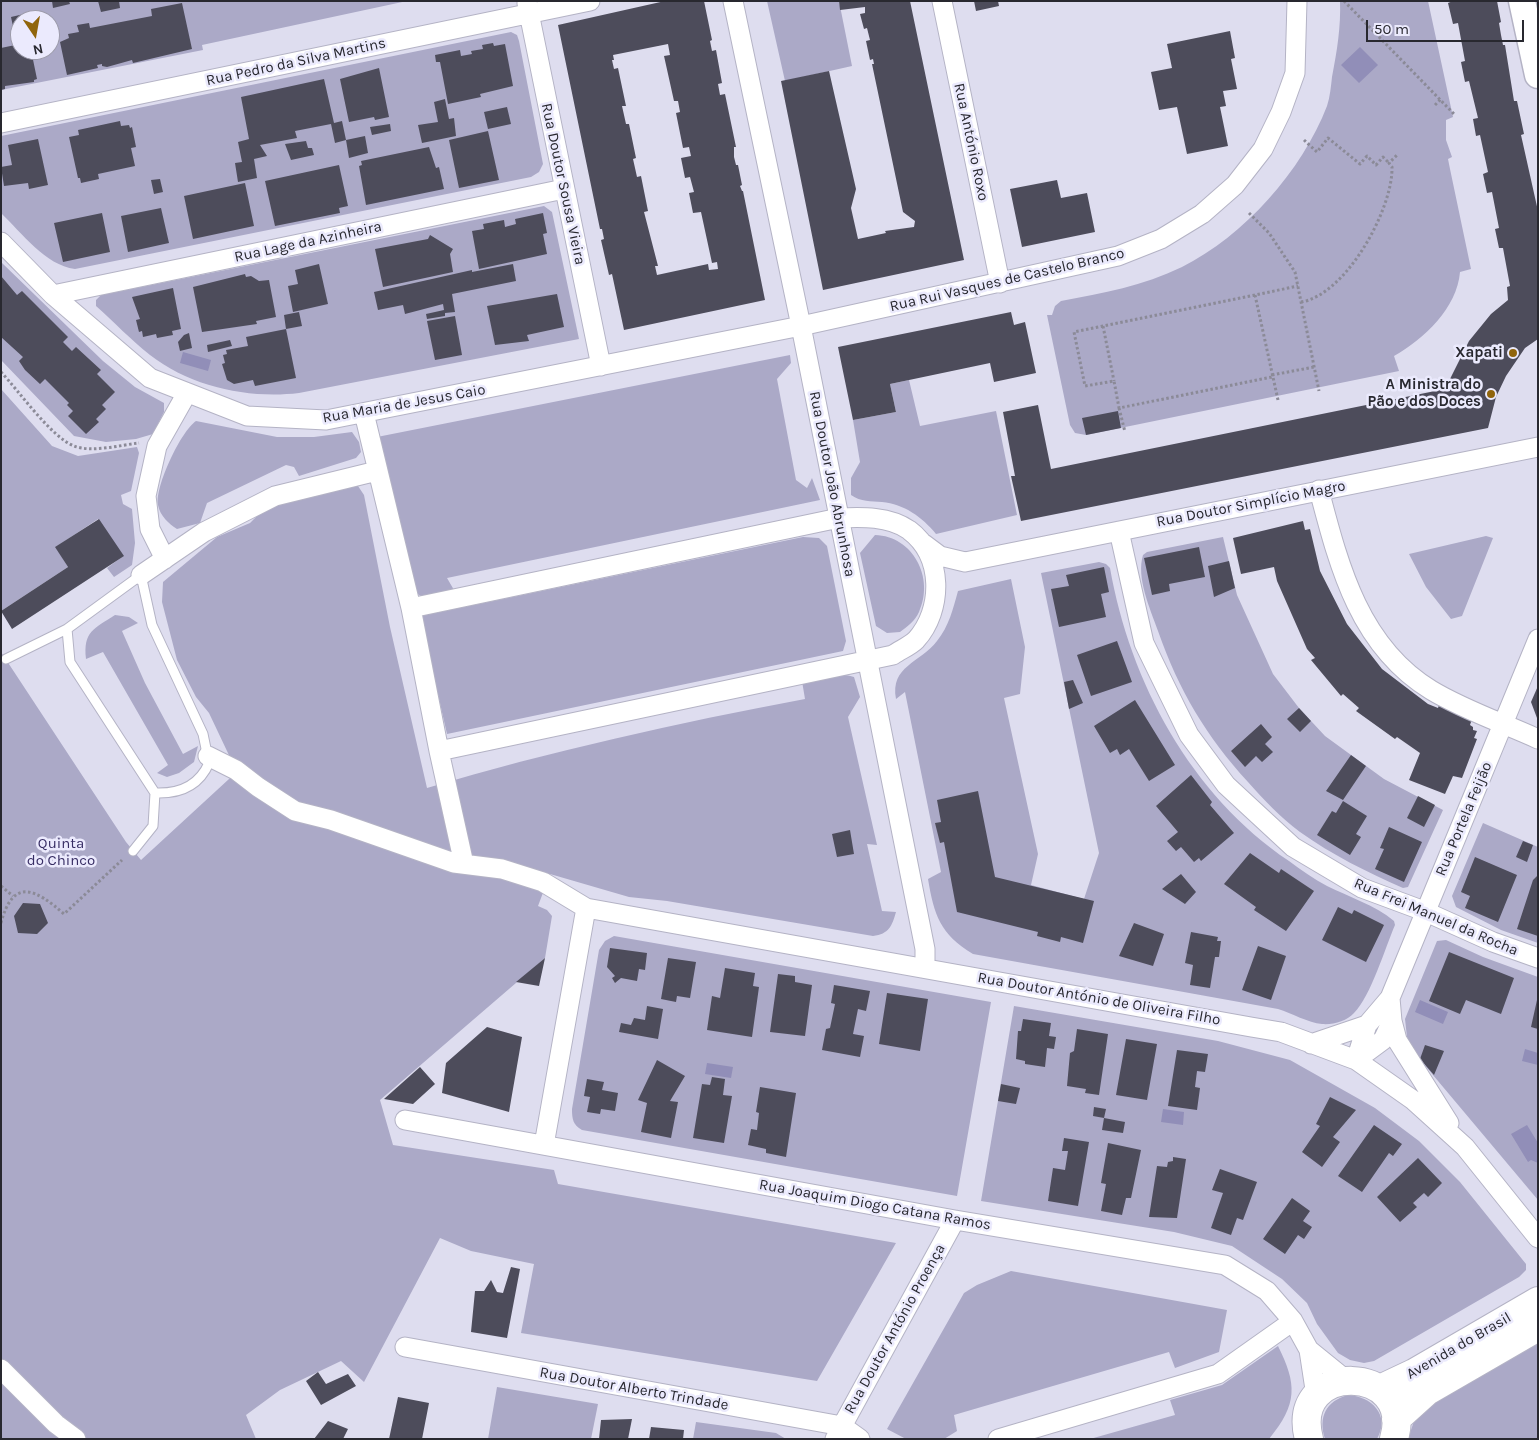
<!DOCTYPE html>
<meta charset="utf-8">
<style>
body{margin:0}
#map{position:relative;width:1539px;height:1440px;overflow:hidden;background:#deddef;font-family:Karla,sans-serif}
canvas{display:block}
.frame{position:absolute;inset:0;border:2px solid #28282f;pointer-events:none}
.north{position:absolute;left:10px;top:10px;width:50px;height:50px;box-sizing:border-box;background:#ebeafd;border:1px solid #9d9cab;border-radius:50%;rotate:168deg;font-size:14px;font-weight:700;line-height:20px;text-align:center;color:#28282f}
.north::after{content:'';display:block;margin:auto;width:18px;height:22px;background:#90650c;clip-path:polygon(50% 0,100% 100%,50% 72%,0 100%)}
.scale{position:absolute;left:1366px;top:20px;width:158px;height:22px;box-sizing:border-box;border:2px solid #28282f;border-top:0;padding-left:6px;font-size:15px;line-height:18px;white-space:nowrap;color:#28282f;-webkit-text-stroke:4px #ebeafd;paint-order:stroke}
</style>
<div id="map">
<canvas width="1539" height="1440"></canvas>
<div class="frame"></div>
<div class="north">N</div>
<div class="scale">50 m</div>
</div>
<script>
const c = document.querySelector('canvas').getContext('2d');
c.lineJoin = 'round';
function fill(path, color) {
  c.fillStyle = color;
  c.fill(path, 'evenodd');
}
function stroke(path, color, width, dash) {
  c.strokeStyle = color;
  c.lineWidth = width;
  c.lineCap = dash ? 'butt' : 'round';
  c.setLineDash(dash || []);
  c.stroke(path);
}
function drawText(font, color, halo, rows, align = 'center') {
  c.font = font + ' Karla,sans-serif';
  c.lineWidth = 5;
  c.setLineDash([]);
  c.textBaseline = 'middle';
  c.strokeStyle = halo;
  c.fillStyle = color;
  for (const [text, x, y, turn = 0] of rows) {
    c.save();
    c.translate(x, y);
    c.rotate((+turn || 0) * Math.PI / 180);
    c.textAlign = isNaN(turn) ? turn : align;
    if (halo) c.strokeText(text, 0, 0);
    c.fillText(text, 0, 0);
    c.restore();
  }
}
fill(new Path2D(`
 M1,1h406l-205,44 1,5 -202,40zM20,20h30v30h-30z
 M767,1h72l13,65 -67,15z
 M1340,1h88l25,116 -7,3v20l6,17 -4,2 2,10 21,100 -11,3c-3,36 -36,67 -66,84l5,15 -313,64 -11,-2 -5,-8 -23,-110h5l3,-9 6,-5c42,-8 82,-15 121,-34 62,-31 120,-96 145,-161 3,-9 4,-20 5,-29 5,-26 9,-50 8,-76z
 M511,32l6,3 2,6 24,123 -4,8 -8,5 -456,92c-30,-4 -53,-36 -74,-56v-77z
 M544,206l8,6 27,127 -280,54c-50,6 -108,-6 -149,-38 -19,-15 -36,-33 -54,-49v-6l5,-5z
 M1,262l102,99 32,26 29,16v9l-11,22 -17,5 -30,3 -32,-6 -73,-76z
 M790,355l1,8 -14,16 19,101 11,8 5,-10 8,22 -373,78 7,12 -33,6 -7,-4 -37,-155z
 M909,380l11,46 76,-15 21,104 -81,19c-14,-17 -32,-30 -54,-32 -11,-1 -21,0 -31,-7v-17l9,-16 -7,-42 43,-8 -6,-28z
 M1,389l51,57 26,10 59,-9 2,6 -8,38 -10,4 2,9 9,5 3,34 -3,22 -18,12 -7,-9 16,-12 -25,-37 -42,28 12,20 -67,44z
 M196,421l81,16h37l38,-5 7,10 2,10 -5,6 -57,18 -5,-9 -8,-2 -79,38 -7,20 -23,6c-8,-5 -17,-13 -19,-24 -3,-19 23,-74 38,-84z
 M356,483l8,12 26,132 37,161c124,-37 250,-65 378,-89l-3,-18c17,-3 35,-10 52,-4l6,20 -12,20 29,128 -10,-1 15,67 14,1c-4,14 -7,22 -23,24l-206,-35 -38,-4 -79,-23 -12,32 9,4 5,6 -7,42 -165,142 13,45 161,25 4,14 338,59 -79,138 -296,-48 13,-69 -63,-13 -31,-13 -76,144 -23,-21 -61,29 -34,25 10,24h-255v-787l125,190 15,18 88,-81 7,-9 -27,-57 -13,-16 -19,-37 -15,-58 1,-20 54,-45 33,-14 12,-12 24,-9z
 M875,535c38,1 60,43 44,77 -4,9 -12,15 -19,20l-13,1 -11,-7 -16,-73z
 M1486,536l7,2 -31,78 -11,3 -25,-32 -17,-33z
 M803,537l16,1 8,8 19,95 -3,10 -396,83 -27,-118z
 M1223,537l14,58 36,79 26,34 26,28 59,43 59,31 -35,77 -5,1c-36,-16 -71,-33 -103,-56 -19,-14 -36,-32 -52,-50 -42,-46 -69,-91 -90,-151 -8,-23 -22,-53 -15,-76l4,-3z
 M1099,562l7,2 4,4c20,114 81,227 179,293 12,9 25,18 38,25 22,11 48,19 67,35l1,4c-10,23 -24,71 -41,88 -7,8 -21,12 -32,11 -14,-1 -30,-11 -44,-15l-305,-55c-33,-20 -39,-39 -45,-75l13,-7 -36,-180 -9,7c-6,-33 24,-36 41,-58 12,-15 16,-32 21,-50l53,-12 14,68 -5,47 -16,4 34,156 -7,31 53,14 15,-46 -58,-280z
 M115,615l14,2 9,6 -16,8 23,52 38,71 15,-8 -4,16 -15,11 -12,4 -10,-4 11,-8 -65,-113 -17,7c-3,-28 8,-30 29,-44z
 M1483,823l55,24v96l-37,-13 -45,-23 -4,-11z
 M614,936l377,66 -34,194 -375,-66c-9,-5 -10,-11 -10,-21l27,-159 6,-9z
 M1446,940l37,17 55,20v223l-121,-144 -10,-19 -2,-18 32,-78z
 M1014,1006l204,35 72,19 85,48 44,33 41,41 66,82v6l-7,7 -145,84 -10,2 -14,-3 -12,-7 -21,-29 -10,-21 -25,-24 -50,-33 -58,-14 -193,-31z
 M1011,1271l216,39 -8,42 -44,16 -6,-16 -215,63 3,16 -13,8h-38l-19,-10 77,-136 13,-8z
 M1538,1342v97h-130l6,-18 14,-14z
 M1278,1346c19,38 20,58 -9,93h-179l85,-24 -5,-15 52,-15z
 M497,1387l101,17 -7,35h-103z
 M1348,1395c23,1 43,20 29,44h-52c-7,-22 1,-38 23,-44z
 M696,1422l80,11 10,6h-93z`), '#aba9c7');
fill(new Path2D(`
 M1360,47l18,18 -19,18 -18,-18z
 M183,352l28,8 -3,11 -28,-8z
 M1420,1000l28,12 -5,12 -28,-12z
 M1525,1049l13,4v12l-16,-4z
 M707,1063l26,4 -2,11 -26,-4z
 M1163,1109l21,3 -1,13 -22,-3z
 M1527,1125l11,18v20l-7,-3 -3,2 -17,-28z`), '#918eb8');
fill(new Path2D(`
 M52,1h17l1,3 -17,4z
 M98,1h21l1,7 -19,4z
 M665,1h39l8,39 -2,1 2,10 4,-1 6,33 -4,1 2,11 5,-1 11,53h-2v10l2,8h2l4,20 -2,1 2,5h1l22,109 -141,30 -12,-56 -3,1 -8,-35 3,-1 -2,-10h-2l-42,-204zM668,44l2,11 -6,1 10,45h4l2,11 -4,1 7,35 6,-1 2,9 -10,2 4,20 5,-1 4,15 -5,1 4,20 8,-1 11,51 5,-1 1,7 -9,1 -1,-6 -51,11 -2,-9h3l-14,-54 4,-1 -7,-35 -4,1 -4,-18 3,-1 -7,-34h-3l-4,-18h4l-8,-38 -4,1 -2,-9h2l-1,-5z
 M839,1h71l54,259 -141,30 -42,-209 48,-10 27,118 -5,19 7,31 28,-6 -1,-2 29,-4 1,-6 -12,-9 -31,-148h2l-1,-5 -3,1 -4,-19 4,-1 -3,-12 -3,1 -4,-15 5,-1v-6l-25,3z
 M974,1h24l1,5 -23,5z
 M1453,1h44l4,21 -2,1 2,12 2,10h2l9,56h3l7,33 -3,1 17,76v128l-13,9 -19,28 -10,21 -8,31 -467,93 -10,-45h4l-12,-64 35,-7 13,64 394,-80 24,-48 22,-27 17,-14 -1,-13 3,-1 -7,-38h-4l-4,-19 4,-1 -7,-36 -5,1 -4,-19 5,-2 -8,-37 -4,1 -3,-17 5,-1 -9,-37 -4,1 -4,-20 4,-1 -7,-38 -5,1 -5,-21z
 M182,3l10,46 -59,14 -1,-3 -25,7 -5,-1v-2l-5,1 1,3 -31,7 -7,-33 9,-4 -1,-4 11,-2 -2,-7 12,-2 1,5 62,-12 -1,-7z
 M24,14l1,6h-5v10l-6,1 -3,-14z
 M1230,31l5,27 -4,1 6,30 -14,2 3,15 -6,1 8,39 -41,8 -10,-47 -18,3 -8,-38 21,-4 -5,-24z
 M493,43l1,3 11,-2 8,42 -33,8 1,3 -33,7 -8,-42h-4l-1,-7 25,-5 1,6 11,-2 -1,-3 12,-2 -1,-4z
 M20,44v6h11l6,29 -3,1v2l-29,4v3l-4,1v-42z
 M379,68l10,49 -14,3 -1,-3 -25,5 -9,-43z
 M324,79l10,44 8,-2 4,19 -11,3 -4,-19 -36,7 2,7 -37,7 7,11 -13,3 3,19 -19,4 -3,-19 7,-1 -4,-20 11,-3 -8,-42z
 M445,99l4,20 5,-1 2,18 -34,7 -4,-18 20,-3 -4,-20z
 M507,107l4,17 -23,5 -4,-17z
 M120,121l1,5 8,-1 1,3 2,-1 4,20 -5,1 4,18 -37,8 1,5 -18,4 -1,-5h-2l-9,-41 10,-2 -1,-5z
 M390,124l1,7 -19,4 -2,-8z
 M488,131l11,49 -40,8 -10,-48z
 M365,136l3,17 -19,5 -3,-18z
 M38,139l10,46 -19,4 -1,-6 -24,3 -3,-19 11,-2 -4,-20z
 M306,141l2,7h4l2,7 -23,5 -6,-16z
 M429,147l7,21 3,-1 5,22 -78,16 -7,-39 3,-1 -1,-4z
 M339,165l9,41 -9,2 1,5 -65,13 -10,-45z
 M160,179l3,13 -9,2 -3,-14z
 M1057,180l4,18 26,-5 8,39 -73,15 -12,-58z
 M245,183l9,43 -61,13 -9,-43z
 M161,208l8,35 -41,9 -7,-36z
 M102,213l8,39 -47,10 -9,-39z
 M543,213l4,20 -4,1 4,20 -68,15 -7,-38 12,-2 -1,-5 21,-4 1,7 11,-3 -1,-5z
 M430,235l23,14 -3,5 3,18 -70,15 -8,-38 53,-10z
 M319,264l9,40 -35,8 -5,-26 10,-2 -3,-14z
 M513,264l3,17 -64,13 3,18 -10,1v3l-18,3 -1,-5 18,-4 -1,-6 -38,10 -2,-9 -25,5 -4,-18 98,-22v2z
 M245,274l1,3 5,-1 8,5 10,-1 7,37 -20,4 1,3 -55,8 -9,-45z
 M1,276l16,19 5,-4 46,46 -5,5 9,9 4,-4 25,23 -4,4 18,18 -13,13 4,4 -10,10 3,3 -13,12 -18,-18 5,-5 -6,-6 2,-2 -24,-24 -5,5 -15,-14 -6,-9 4,-4 -22,-20z
 M173,288l8,41 -9,2 1,4 -16,3 -1,-4 -13,3 -1,-6 -3,1 -3,-12 4,-1 -8,-22z
 M557,294l7,33 -37,8 2,6 -34,4 -8,-39z
 M299,312l3,14 -16,3 10,49 -41,8 -2,-6 -19,4 -7,-4 -5,-16 3,-1 -2,-8 4,-1 -1,-4 22,-4 -2,-9 40,-8 -2,-14z
 M1011,312l3,13 11,-3 11,51 -42,9 -4,-19 -100,21 6,28 -43,8 -15,-73z
 M455,316l7,39 -27,5 -8,-39z
 M189,333l3,15 -12,3 -2,-9 6,-7z
 M230,340l2,6 -24,6 -1,-7z
 M1118,411l3,17 -35,7 -4,-17z
 M99,519l25,37 -112,73 -11,-18 67,-44 -13,-20z
 M1303,521l2,9 5,-1 10,42 27,53 35,45 46,35 10,4 1,-3 33,14 -2,6 3,2v3l4,1 -3,7 3,1 -15,39 -9,-2 -8,18 -36,-14 11,-27 -23,-16 -2,2 -39,-28 3,-3 -16,-14 -2,2 -30,-36 4,-2 -8,-9 -30,-68 -3,-14 -33,7 -8,-36z
 M1199,547l6,30 -36,7 1,7 -18,4 -8,-37z
 M1229,561l6,27 -21,9 -6,-31z
 M1104,567l5,25 -8,2 5,23 -47,10 -8,-38 18,-3 -3,-11z
 M1117,641l15,41 -41,14 -14,-41z
 M1073,680l10,23 -14,6 -5,-27z
 M1538,686v32h-1l-6,-16z
 M1135,700l40,65 -26,16 -20,-32 -9,6 -3,-6 -7,4 -16,-27z
 M1299,708l12,13 -11,11 -13,-13z
 M1261,724l11,13 -7,7 8,8 -11,10 -6,-6 -11,11 -14,-16z
 M1351,755l15,11 -23,34 -17,-9z
 M1191,775l21,27 -2,3 24,28 -33,28 -2,-3 -5,4 -13,-15 -5,4 -9,-10 11,-9 -22,-26z
 M978,791l17,86 99,24 -11,42 -22,-6 -1,5 -23,-6 1,-4 -81,-20 -13,-70 -4,1 -5,-20 6,-1 -4,-22z
 M1418,796l17,9 -11,22 -17,-9z
 M1343,801l24,15 -11,18 5,3 -11,18 -33,-20 15,-24 4,2z
 M1389,827l33,15 -18,40 -29,-13 9,-20 -4,-1z
 M850,830l4,24 -17,3 -5,-23z
 M1523,841l10,4 -6,17 -11,-5z
 M1250,853l29,20 2,-4 33,22 -28,40 -32,-21 2,-3 -32,-23z
 M1475,857l42,18 -19,47 -33,-14 5,-12 -9,-4z
 M1181,874l15,18 -11,12 -23,-15z
 M1538,875v61l-21,-7 16,-49z
 M23,903l17,1 8,19 -11,11 -19,-1 -4,-17z
 M1338,907l14,7 2,-4 30,15 -18,37 -44,-22z
 M1134,923l30,11 -11,32 -34,-10z
 M1191,932l27,5 -1,4h4l-2,16h-4l-5,31 -20,-3 3,-20 -8,-2z
 M1258,946l28,10 -15,44 -29,-10z
 M610,948l37,5 -2,17 -6,-1 -2,12 -16,-3 -6,5 -3,-5 3,-2 -8,-9z
 M1449,952l65,26 -13,36 -35,-14 -6,14 -31,-13z
 M545,958l-6,28 -23,-4z
 M668,958l28,4 -6,36 -13,-2 -1,6 -15,-3z
 M725,968l30,5 -2,13 6,1 -7,50 -45,-7 5,-34 8,2z
 M778,974l17,2v6l17,3 -7,51 -35,-4z
 M834,985l36,6 -4,20 -8,-2 -5,25 11,2 -4,21 -38,-7 4,-21 4,-1 5,-24 -4,-1z
 M887,993l41,6 -8,52 -41,-7z
 M1537,1000h1v29l-7,-2z
 M647,1006l16,3 -5,30 -39,-7 2,-9 10,2 3,-7 11,2z
 M1023,1019l28,4 -2,13 7,1 -2,12 -7,-1 -2,19 -20,-3v-3l-9,-2 2,-28h3z
 M487,1027l35,10 -13,75 -67,-19 4,-30z
 M1077,1029l31,5 -9,61 -14,-2 1,-4 -19,-3 3,-33 4,-2z
 M1126,1039l31,5 -10,56 -31,-5z
 M1425,1045l19,6 -10,24 -14,-16z
 M1177,1050l31,4 -3,18 -8,-1 -2,16 5,1 -3,22 -29,-4z
 M657,1060l28,16 -15,25 8,1 -7,36 -30,-6 6,-29 -9,-3z
 M420,1067l15,17 -22,20 -29,-5z
 M712,1077l13,2 -2,16 9,1 -8,47 -31,-5 9,-54 8,1z
 M587,1079l17,3 -2,8 16,3 -3,18 -14,-2 -1,5 -13,-2 3,-15 -6,-1z
 M1001,1084l19,4 -4,16 -18,-3z
 M760,1087l36,6 -10,64 -20,-4v-4l-18,-4 3,-16 6,1 2,-17 -3,-1z
 M1330,1097l26,13 -23,27 7,5 -18,25 -20,-15 18,-26 -4,-2z
 M1094,1107l12,2 -2,9 -11,-2z
 M1104,1118l21,4 -2,11 -21,-3z
 M1374,1125l28,19 -9,12 -4,-3 -27,39 -24,-16z
 M1064,1138l25,4 -11,64 -30,-5 5,-33 12,2 3,-19h-6z
 M1108,1143l33,7 -10,48h-5l-4,17 -21,-4 5,-27 -5,-1z
 M1173,1157l13,2 -9,59 -28,-1 8,-51 10,1 1,-5 5,-1z
 M1418,1158l24,25 -14,14 -4,-4 -11,10 4,4 -17,15 -23,-25z
 M1220,1169l37,13 -14,38 -6,-2 -6,17 -20,-7 12,-35 -11,-3z
 M1292,1198l18,13 -7,10 9,6 -8,12 -6,-4 -13,19 -22,-15z
 M511,1267l9,2 -13,69 -36,-6 4,-41h9l7,-11 6,12 6,1z
 M318,1372l8,12 22,-10 8,12 -35,19 -15,-24z
 M398,1397l31,6 -7,36h-33z
 M632,1419l-4,20h-29l2,-19z
 M328,1421l20,8 -5,10h-29z
 M651,1427l33,3 -1,9h-34z`), '#4d4c5b');
const lane = new Path2D(`
 M141,575l11,50 51,109 6,29c-10,23 -30,31 -54,30l-85,-131 -3,-33z
 M6,659l61,-30
 M133,851l20,-25 2,-33`);
const street = new Path2D(`
 M733,1l68,325 124,623v19
 M942,1l58,282
 M527,3l74,363
 M1,123l589,-122
 M1,242l52,53 97,83 97,38 79,4 475,-94 317,-70 43,-17 41,-25 33,-29 28,-36 18,-37 14,-39 2,-72
 M53,295l511,-106
 M364,413l47,195 28,143 454,-96c7,-5 17,-9 23,-15 27,-30 28,-84 -7,-110 -20,-14 -47,-13 -70,-12l-428,90
 M1319,490c20,76 40,156 112,200 33,20 72,33 107,49
 M1119,531l25,112 45,92 37,50 67,62 69,41 62,23 69,31 45,16
 M924,544l16,12 25,6 573,-115
 M165,559l-15,-30 -4,-33 11,-50 30,-53
 M141,575l63,-43 71,-36 102,-25
 M439,751l25,113
 M208,756l28,14 22,17 37,24 36,9 123,43 48,6 41,13 43,26 665,119 30,5 75,28 57,40 52,47 73,91
 M1390,998l2,23 5,19 52,83
 M1311,1044l56,-19
 M1356,1060l11,-35 23,-27 148,-359
 M1356,1060l27,-20 9,-19
 M405,1120l550,100 270,45 42,26 26,30 16,29 7,46
 M544,1145l42,-237
 M405,1347l437,79 18,13
 M1309,1350l37,30
 M1,1369l55,55 20,15
 M835,1439l120,-219
 M998,1439l220,-65 75,-53`);
const secondary = new Path2D(`
 M1522,1l16,74`);
const primary = new Path2D(`
 M1380,1389l34,-16 124,-72
 M1396,1419l31,-28 111,-64
 M1309,1439c-21,-79 107,-76 85,0`);
stroke(lane, '#b4b3c5', 11);
stroke(street, '#b4b3c5', 21);
stroke(secondary, '#b4b3c5', 29);
stroke(primary, '#b4b3c5', 30);
stroke(new Path2D(`
 M1344,1l110,113
 M1435,105l6,-6
 M1304,140l13,12 11,-14 32,26 7,-8 9,9 7,-8 6,6
 M1249,213l20,20 26,39 24,119
 M1255,295l-181,37 11,54 29,-5 5,27 153,-31
 M1301,302c45,-7 92,-93 91,-135l-3,-4 9,-9
 M1103,326l11,55
 M1,372c18,19 50,65 73,74 18,7 46,-1 65,-3
 M1272,375l42,-8
 M1278,400l-23,-105 43,-9
 M1119,408l6,24
 M1,886l12,10
 M1,923c12,-46 35,-34 63,-9l58,-54`), '#8b8a97', 3, [2.5, 2.5]);
stroke(lane, '#fff', 9);
stroke(street, '#fff', 19);
stroke(secondary, '#fff', 26);
stroke(primary, '#fff', 28);
for (const [x, y, r, color] of [
 [1513,353,5,"#90650c"],
 [1491,394,5,"#90650c"]
]) {
  const dot = new Path2D();
  dot.arc(x, y, r, 0, 2 * Math.PI);
  c.fillStyle = color;
  c.fill(dot);
  stroke(dot, '#ebeafd', 2);
}
drawText('15px', '#28282f', '#ebeafd', [
 ["Rua Pedro da Silva Martins",296,62,-12],
 ["Rua António Roxo",971,142,78],
 ["Rua Doutor Sousa Vieira",563,184,78],
 ["Rua Lage da Azinheira",308,242,-12],
 ["Rua Rui Vasques de Castelo Branco",1007,280,-13],
 ["Rua Maria de Jesus Caio",404,404,-10],
 ["Rua Doutor João Abrunhosa",832,484,79],
 ["Rua Doutor Simplício Magro",1251,504,-11],
 ["Rua Portela Feijão",1464,819,-67],
 ["Rua Frei Manuel da Rocha",1436,917,23],
 ["Rua Doutor António de Oliveira Filho",1099,999,10],
 ["Rua Joaquim Diogo Catana Ramos",875,1205,10],
 ["Rua Doutor António Proença",895,1329,-61],
 ["Avenida do Brasil",1459,1346,-30],
 ["Rua Doutor Alberto Trindade",634,1389,10]
]);
drawText('bold 15px', '#28282f', '#ebeafd', [
 ["Xapati",1503,353],
 ["A Ministra do",1481,385],
 ["Pão e dos Doces",1481,402]
], 'right');
drawText('15px', '#372d64', '#ebeafd', [
 ["Quinta",61,844],
 ["do Chinco",61,861]
]);
</script>
